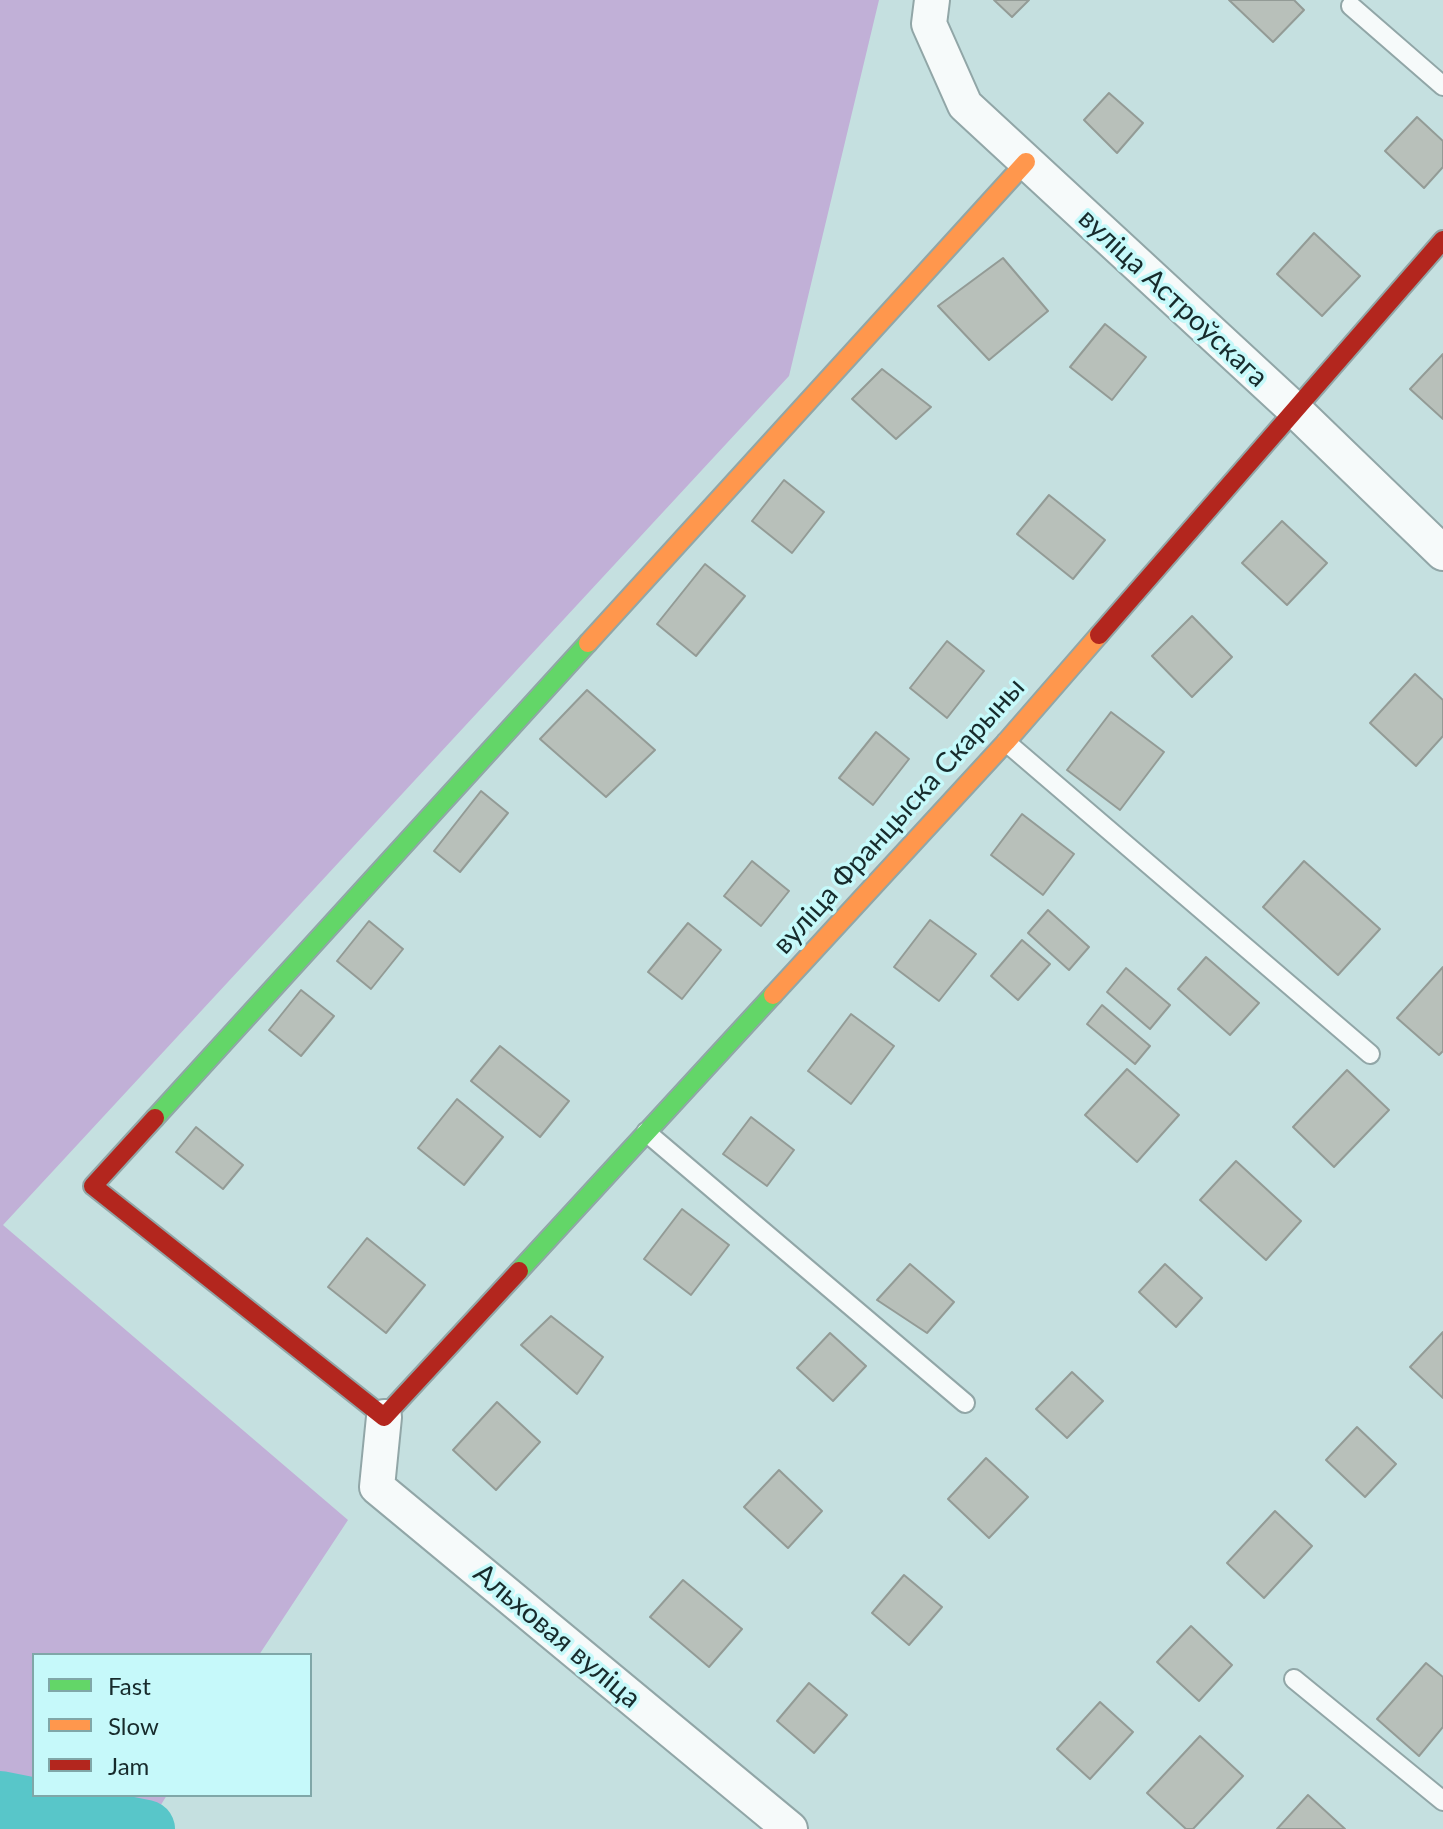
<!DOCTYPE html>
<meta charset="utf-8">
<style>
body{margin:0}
#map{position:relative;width:1443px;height:1829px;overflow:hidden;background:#c5e0e0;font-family:Lato,sans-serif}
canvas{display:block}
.legend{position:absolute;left:32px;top:1653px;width:280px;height:144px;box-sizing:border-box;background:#c6f9fa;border:2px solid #80a7a8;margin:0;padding:10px 14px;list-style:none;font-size:24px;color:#172b2c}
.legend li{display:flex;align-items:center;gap:16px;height:40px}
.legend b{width:40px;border:2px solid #80a7a8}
</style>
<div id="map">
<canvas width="1443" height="1829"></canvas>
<ul class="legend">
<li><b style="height:10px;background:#63d668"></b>Fast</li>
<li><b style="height:10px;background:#ff974d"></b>Slow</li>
<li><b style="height:10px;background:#b3261e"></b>Jam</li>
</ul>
</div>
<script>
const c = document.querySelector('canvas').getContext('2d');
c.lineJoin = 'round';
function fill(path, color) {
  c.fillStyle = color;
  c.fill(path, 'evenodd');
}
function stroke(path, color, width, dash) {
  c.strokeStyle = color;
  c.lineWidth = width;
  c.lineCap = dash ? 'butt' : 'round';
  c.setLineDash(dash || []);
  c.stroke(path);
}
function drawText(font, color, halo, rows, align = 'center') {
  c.font = font + ' Lato,sans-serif';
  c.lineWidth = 7;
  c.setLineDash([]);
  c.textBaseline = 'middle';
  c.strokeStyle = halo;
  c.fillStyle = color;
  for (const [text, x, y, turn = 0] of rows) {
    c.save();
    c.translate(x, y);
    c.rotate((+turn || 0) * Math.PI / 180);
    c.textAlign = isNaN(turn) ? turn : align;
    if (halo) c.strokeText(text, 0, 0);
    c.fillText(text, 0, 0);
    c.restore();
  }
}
fill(new Path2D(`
 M0,0h879l-90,376 -786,849 345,295 -89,135h-225v129l-34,-7z
 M94,1795h73l-8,13z`), '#c1b0d7');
stroke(new Path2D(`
 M0,1800l146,29`), '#58c6c9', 58);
const building = new Path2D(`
 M994,0h35l-17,17z
 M1229,0h65l10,10 -31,32z
 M1109,93l34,30 -26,30 -33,-33z
 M1417,117l26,24v26l-19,21 -39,-37z
 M1314,233l46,43 -38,40 -45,-42z
 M1003,258l45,53 -59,49 -51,-54z
 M1105,324l41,33 -34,43 -42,-33z
 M1443,354v65l-33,-30z
 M882,369l49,38 -35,32 -44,-40z
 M784,480l40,32 -32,41 -40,-32z
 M1049,495l56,45 -32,39 -56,-45z
 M1282,521l45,42 -40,42 -45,-42z
 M705,564l40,32 -49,60 -39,-32z
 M1192,616l40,41 -40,40 -40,-41z
 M947,641l37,30 -37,47 -37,-30z
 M1415,674l28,26v36l-27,30 -46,-43z
 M587,690l68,60 -49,47 -66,-58z
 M1111,712l53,40 -44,58 -53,-40z
 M876,732l33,27 -36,46 -34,-27z
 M481,791l27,22 -48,59 -26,-21z
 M1022,814l52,40 -31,41 -52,-40z
 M752,861l37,30 -28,35 -37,-30z
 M1304,861l76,68 -42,46 -75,-68z
 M1048,910l41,37 -20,23 -41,-37z
 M930,920l46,34 -37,47 -45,-34z
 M369,921l34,28 -32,40 -34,-28z
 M688,923l33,27 -39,49 -34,-27z
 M1022,940l28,24 -32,36 -27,-24z
 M1206,957l53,46 -29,32 -52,-46z
 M1443,967v84l-4,4 -42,-37z
 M1126,968l44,37 -20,24 -43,-37z
 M301,990l33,26 -33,40 -32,-26z
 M1102,1005l48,41 -15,18 -48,-40z
 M851,1014l43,32 -43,58 -43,-33z
 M500,1046l69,55 -29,36 -69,-56z
 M1127,1069l52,46 -42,47 -52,-47z
 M1347,1070l42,40 -55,57 -41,-40z
 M457,1099l46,38 -39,48 -46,-37z
 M751,1117l43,33 -27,36 -44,-32z
 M196,1127l47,38 -20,24 -47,-37z
 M1236,1161l65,60 -35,39 -66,-60z
 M682,1209l47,36 -38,50 -47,-36z
 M367,1238l58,47 -39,48 -58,-46z
 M910,1264l44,38 -27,31 -50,-33z
 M1165,1264l37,34 -26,29 -37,-35z
 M551,1316l52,41 -26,37 -56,-49z
 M1443,1332v66l-33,-31z
 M830,1333l36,33 -33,35 -36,-33z
 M1072,1372l31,29 -36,37 -31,-29z
 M497,1402l43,40 -44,48 -43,-40z
 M1357,1427l39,37 -31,33 -39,-37z
 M986,1458l42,39 -39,41 -41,-39z
 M779,1470l43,41 -34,37 -44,-41z
 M1275,1511l37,35 -48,52 -37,-35z
 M904,1575l38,32 -33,38 -37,-32z
 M683,1580l59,49 -33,38 -59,-50z
 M1191,1626l41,39 -33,36 -42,-39z
 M1426,1663l17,14v50l-24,29 -42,-37z
 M809,1683l38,32 -33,38 -37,-32z
 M1100,1702l33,30 -43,47 -33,-30z
 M1200,1736l43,40 -50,53h-7l-39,-36z
 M1308,1795l37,34h-68z`);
fill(building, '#b8c0ba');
stroke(building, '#939b96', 2);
const lane = new Path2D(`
 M1351,6l92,80
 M1006,742l364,312
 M646,1132l319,271
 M1294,1679l149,122`);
const street = new Path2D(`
 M932,0l-3,24 36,81 330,305 148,143
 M384,1417l-7,70 413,342`);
const fast = new Path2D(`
 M155,1118l433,-475
 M519,1271l254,-276`);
const slow = new Path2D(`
 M588,643l438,-481
 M773,995l233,-253 93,-107`);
const jam = new Path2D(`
 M1099,635l344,-395
 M155,1118l-62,68 291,231 135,-146`);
stroke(lane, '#91a6a7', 22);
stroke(street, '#91a6a7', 38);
stroke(fast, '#91a6a7', 22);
stroke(slow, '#91a6a7', 22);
stroke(jam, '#91a6a7', 22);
stroke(lane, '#f6fafa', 18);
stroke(street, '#f6fafa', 34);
stroke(fast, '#63d668', 18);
stroke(slow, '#ff974d', 18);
stroke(jam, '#b3261e', 18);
drawText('28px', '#172b2c', '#c6f9fa', [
 ["вуліца Астроўскага",1173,298,43],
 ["вуліца Францыска Скарыны",899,816,-48],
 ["Альховая вуліца",557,1636,40]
]);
</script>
